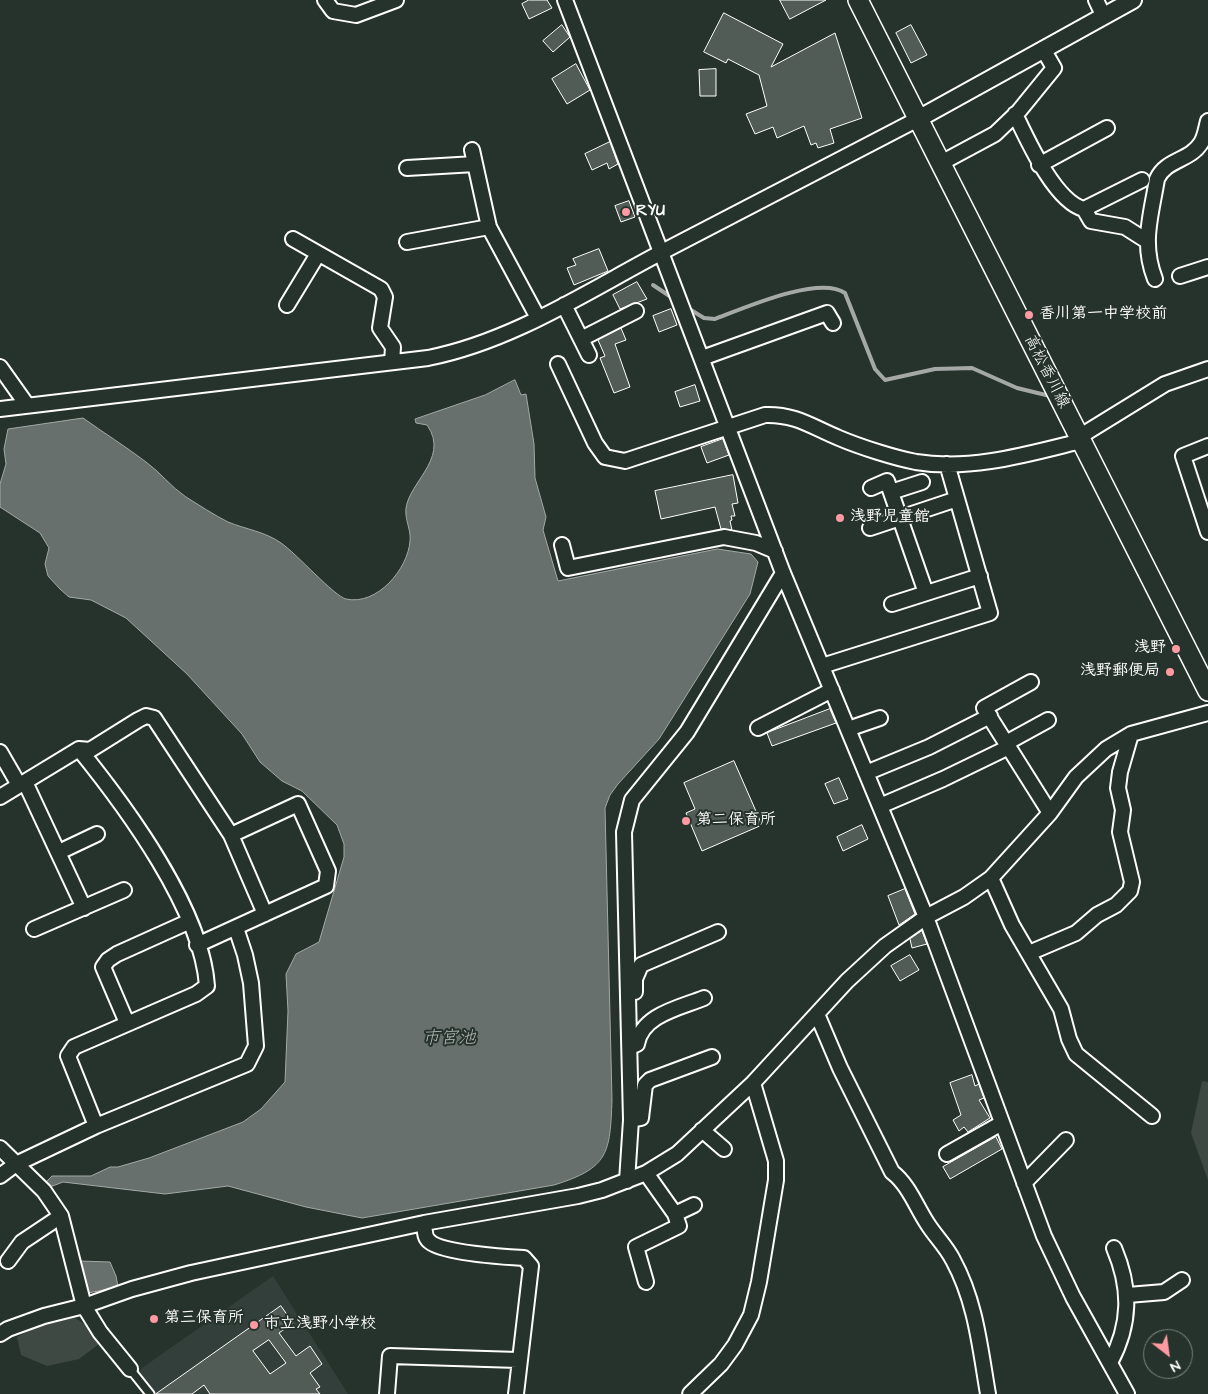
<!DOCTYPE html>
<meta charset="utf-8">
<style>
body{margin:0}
#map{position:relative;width:1208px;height:1394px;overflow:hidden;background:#26332d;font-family:"Architects Daughter",sans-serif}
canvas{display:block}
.north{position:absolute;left:1143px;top:1329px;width:50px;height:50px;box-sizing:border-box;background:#26332d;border:1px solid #7d8581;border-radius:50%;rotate:150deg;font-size:14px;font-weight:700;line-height:20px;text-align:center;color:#fff}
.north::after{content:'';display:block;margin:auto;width:18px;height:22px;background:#ff9aa2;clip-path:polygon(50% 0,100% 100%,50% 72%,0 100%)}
</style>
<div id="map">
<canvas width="1208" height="1394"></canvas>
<div class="north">N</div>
</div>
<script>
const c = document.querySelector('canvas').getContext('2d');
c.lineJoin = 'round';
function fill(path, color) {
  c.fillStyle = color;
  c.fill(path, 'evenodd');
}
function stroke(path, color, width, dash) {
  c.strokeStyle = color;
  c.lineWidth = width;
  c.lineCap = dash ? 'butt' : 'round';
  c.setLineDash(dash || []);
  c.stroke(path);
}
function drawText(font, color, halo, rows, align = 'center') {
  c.font = font + ' "Architects Daughter","Klee One",sans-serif';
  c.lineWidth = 4;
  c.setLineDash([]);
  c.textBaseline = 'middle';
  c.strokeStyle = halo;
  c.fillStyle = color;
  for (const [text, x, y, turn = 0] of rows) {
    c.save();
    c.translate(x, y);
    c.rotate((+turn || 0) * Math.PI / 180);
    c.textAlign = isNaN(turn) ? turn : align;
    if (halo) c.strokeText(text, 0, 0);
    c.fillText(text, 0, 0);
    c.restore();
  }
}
fill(new Path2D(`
 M273,1276l75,118h-201l-15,-19z`), '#333f3a');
fill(new Path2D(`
 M1202,1081l6,1v98l-17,-47z
 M75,1318l13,8 11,18 -20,15 -32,7 -26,-11 -4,-18 24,-13z`), '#3e4944');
const water = new Path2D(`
 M515,380l6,15 5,-1 8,50 1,34 11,39 -3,13 15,51 159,-32 34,5 7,8 -8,32 -91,145 -41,45 -8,11 -5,13 7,292c-2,53 -3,68 -58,85l-192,33 -56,-11 -78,-21 -63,8 -102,-12 -13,5 -5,-4 7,-7h39l19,-9h8l31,-9 94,-36 18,-13 24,-27 3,-71 -2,-37 10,-20 23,-12 25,-85v-13l-7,-19 -35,-34 -20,-10 -22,-19 -18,-28 -55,-60 -61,-56 -35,-18 -22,-3 -9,-8 -12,-13 -3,-12 4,-16 -9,-15 -40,-26v-23l6,-20 -2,-15 4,-20 75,-11c21,15 42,28 63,44 14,10 25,25 40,35 13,8 28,18 42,25 17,7 38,10 53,21 16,11 53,53 65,56 31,7 62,-30 64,-58 1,-9 -3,-17 -4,-26 -4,-29 46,-55 21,-90l-11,-2 -1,-4 70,-24z
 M79,1261l31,1 6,14 2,11 -30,6 -3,-3z`);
fill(water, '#67706c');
stroke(water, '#a4a9a7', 1);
stroke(new Path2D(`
 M653,285l21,14
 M686,307l18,11 11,1c29,-11 104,-44 130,-26l30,76 10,11 50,-11 37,-1 45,20 33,8`), '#a4a9a7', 4);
const building = new Path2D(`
 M529,0h18l5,8 -23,11 -7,-15z
 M780,0h46l-36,19z
 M724,13l59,31 -12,23 64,-34 27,85 -32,11 4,14 -16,5 -2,-5 -5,2 -7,-19 -27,12 -4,-11 -18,7 -9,-20 21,-8 -8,-31 -31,-16 -2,4 -22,-11z
 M562,25l8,12 -17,15 -10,-11z
 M911,25l16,30 -16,8 -15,-30z
 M576,64l14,26 -23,14 -15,-25z
 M716,69v27h-16l-1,-26z
 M610,142l8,22 -9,5 -2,-6 -15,7 -7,-16z
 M629,201l6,16 -14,5 -6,-16z
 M599,249l9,22 -34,14 -7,-17 9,-3 -3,-6z
 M637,282l10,17 -27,10 -7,-14z
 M671,309l6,16 -18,7 -6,-16z
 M621,328l5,12 -11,4 15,43 -16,6 -14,-35 5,-2 -7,-16z
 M695,385l5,16 -20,6 -5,-15z
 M723,439l6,16 -22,8 -6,-16z
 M733,475l5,28 -6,1 3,12h-4l1,4 -2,1 2,9 -11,-1 -6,-22 -54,12 -6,-28z
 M830,709l6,14 -64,23 -5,-13z
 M734,761l28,64 -60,26 -16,-38 9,-4 -11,-26z
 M839,778l9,21 -14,5 -9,-20z
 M862,825l6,14 -25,12 -6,-14z
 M905,889l10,25 -16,11 -11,-29z
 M922,931l5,13 -15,4 -2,-9z
 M910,955l9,15 -19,11 -9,-15z
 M972,1075l3,11 4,-2 5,14 -5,2 11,18 -22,14 -4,-5 -5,4 -6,-11 8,-5 -11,-32z
 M996,1137l6,12 -52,30 -7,-12z
 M281,1306l12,17 -14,10 17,23 14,-10 12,18 -12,9 10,14 -4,2 4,5h-110l-6,-9 -12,9h-36zM269,1340l17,23 -16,11 -17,-23z`);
fill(building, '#515c57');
stroke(building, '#fff', 1);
const service = new Path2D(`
 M130,1369l20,25`);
const minor = new Path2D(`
 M325,0l8,11 23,4 40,-15
 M565,0l218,573 143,344 118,319 29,61 54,97
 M1096,0l7,15
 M1015,114c12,25 40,88 69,95l58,-29
 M472,150l17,77 49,91
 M941,163l54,-29 24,-23 35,-43 -11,-19
 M1039,165l68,-37
 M407,168l68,-4
 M1084,209l7,12 34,6 22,14
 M293,239l88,50 4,8 -5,31 13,19 -1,15
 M407,242l82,-15
 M1180,276l28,-9
 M1155,279c-14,-36 -4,-63 2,-100 9,-20 33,-18 44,-36 4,-6 5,-15 7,-22
 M287,305l31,-51
 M564,305l25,50
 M581,339l55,-28
 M702,358l125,-45 6,10
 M558,364l37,79 10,14 20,4 140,-46c31,-1 47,12 74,23 21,9 56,20 77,24 55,9 112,-8 165,-21
 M0,367l27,38
 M0,409l428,-51c85,-17 158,-66 234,-106 85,-45 171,-88 256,-133
 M1079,437l86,-53 43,-15
 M1208,446l-25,10 25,76
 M871,488l16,-7 39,112
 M891,492l31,-10
 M870,528l87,-29
 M562,545l6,23 156,-31 32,6 19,8
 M892,604l88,-28
 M822,666l168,-53 -43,-149
 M1031,682l-47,26 66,105
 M758,728l74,-38
 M848,729l32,-11
 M1006,743l42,-23
 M79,749l11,1 48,-30 8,-4 8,2 77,117 34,79
 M0,752l19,33
 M866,773l63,-26 61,-31
 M25,782l59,126
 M0,797l79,-48c47,58 123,161 128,237l-11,8 -122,53 -6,9 28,70
 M880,806l63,-27 66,-32
 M59,852l38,-18
 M991,878l21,47 49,84 8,30 7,15 76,62
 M34,929l90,-39
 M197,945l129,-59 2,-15 -30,-67 -67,31
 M1029,953l47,-20 21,-18 19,-10 14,-14 2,-9 -12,-50 3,-22 -5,-22 2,-16 11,-38
 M635,992v-13l6,-14 77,-33
 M817,1014l23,54 52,104c16,12 24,34 35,51 8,13 19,23 26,37 23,42 27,88 35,134
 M127,1023l-24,-56 5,-7 9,-6 71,-32
 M630,1047l7,-3c5,-29 42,-36 67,-46
 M631,1120l10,-2 4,-33 5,-5 62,-23
 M702,1130l22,19
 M0,1148l44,43 17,25 23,90 16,26 30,37
 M947,1154l55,-31
 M646,1173l29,41 4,12 -43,21 10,35
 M0,1176l16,-12 80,-38 151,-62 9,-18 -5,-63 -6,-28 -9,-27
 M627,1181l4,-61 -7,-288 8,-32 55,-68 96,-159
 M1024,1183l42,-43
 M675,1214l19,-9
 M424,1223c1,6 0,14 5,18 11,12 77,16 95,17l7,8 -15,128
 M8,1261l14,-19 39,-26
 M1128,1295l36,-3 18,-12
 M0,1334l8,-5 36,-13 40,-10 48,-17 59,-16 233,-50 154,-27 24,-6 44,-17 31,-19 76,-71 94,-102 38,-35 41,-29 38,-20 27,-19 59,-65 26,-36 30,-28 25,-15 77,-21
 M1110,1363c21,-39 21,-75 4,-115
 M387,1394l3,-38 128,4
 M690,1394l31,-30 14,-19 16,-30 8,-33 17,-102v-19l-23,-78`);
const tertiary = new Path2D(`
 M918,119l215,-119`);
const secondary = new Path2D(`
 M858,0l350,691`);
stroke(service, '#fff', 11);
stroke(minor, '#fff', 18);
stroke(tertiary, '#fff', 20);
stroke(secondary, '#fff', 22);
stroke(service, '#26332d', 7);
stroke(minor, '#26332d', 14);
stroke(tertiary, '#26332d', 16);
stroke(secondary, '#26332d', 19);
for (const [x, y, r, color] of [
 [626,212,5,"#ff9aa2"],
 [1029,315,5,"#ff9aa2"],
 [840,518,5,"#ff9aa2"],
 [1176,649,5,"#ff9aa2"],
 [1170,672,5,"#ff9aa2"],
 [686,821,5,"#ff9aa2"],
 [154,1319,5,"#ff9aa2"],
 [254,1325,5,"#ff9aa2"]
]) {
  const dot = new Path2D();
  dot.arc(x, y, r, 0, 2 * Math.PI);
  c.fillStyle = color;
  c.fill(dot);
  stroke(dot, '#26332d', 2);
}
drawText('bold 16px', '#fff', '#26332d', [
 ["RYU",636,212],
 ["香川第一中学校前",1039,315],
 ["浅野児童館",850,518],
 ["浅野",1166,649,"right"],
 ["浅野郵便局",1160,672,"right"],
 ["第二保育所",696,821],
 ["第三保育所",164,1319],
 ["市立浅野小学校",264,1325]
], 'left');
drawText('16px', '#fff', '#26332d', [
 ["高松香川線",1046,372,63]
]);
drawText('italic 18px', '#b3b8b6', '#26332d', [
 ["市宮池",449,1039]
]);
</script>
